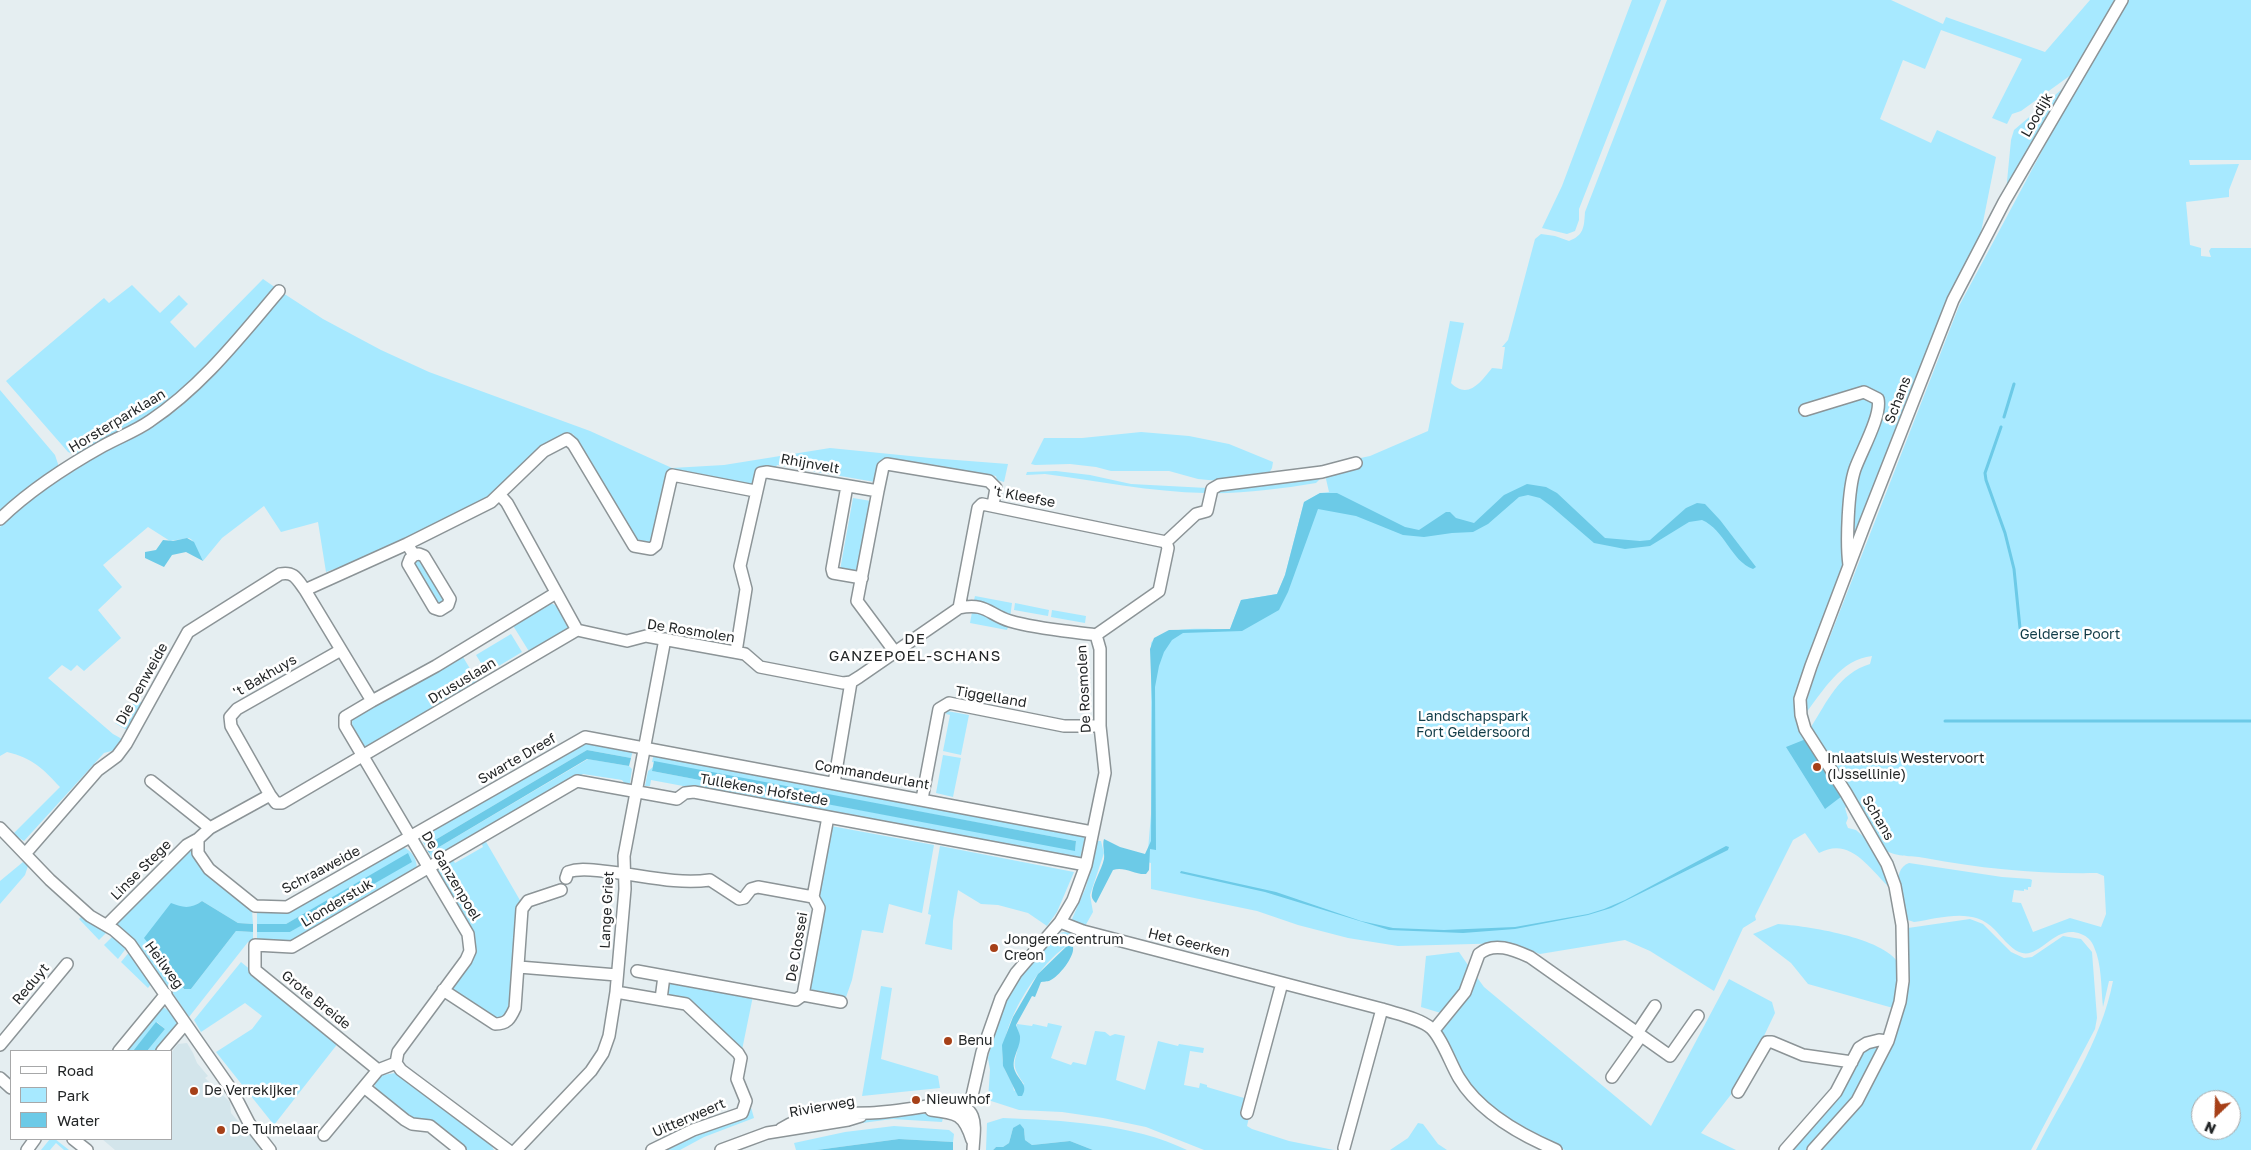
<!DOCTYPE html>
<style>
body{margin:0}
#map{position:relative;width:2251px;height:1150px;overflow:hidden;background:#e5eef1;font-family:"Golos Text",sans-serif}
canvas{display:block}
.legend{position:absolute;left:10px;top:1050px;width:162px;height:90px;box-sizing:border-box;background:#fff;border:1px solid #a7a8a9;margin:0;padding:6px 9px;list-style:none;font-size:15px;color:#232627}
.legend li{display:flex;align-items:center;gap:10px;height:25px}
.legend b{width:25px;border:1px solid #a7a8a9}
.north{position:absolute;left:2191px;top:1090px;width:50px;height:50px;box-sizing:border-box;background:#fff;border:1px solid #a7a8a9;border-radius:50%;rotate:204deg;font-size:14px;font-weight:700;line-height:20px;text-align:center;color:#232627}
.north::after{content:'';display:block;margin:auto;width:18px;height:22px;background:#a64018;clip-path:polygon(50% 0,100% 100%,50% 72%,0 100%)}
</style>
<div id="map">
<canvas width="2251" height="1150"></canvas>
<ul class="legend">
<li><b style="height:6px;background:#fff"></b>Road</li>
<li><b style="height:14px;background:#a7e9ff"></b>Park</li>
<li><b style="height:14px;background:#6ccae7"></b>Water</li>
</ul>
<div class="north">N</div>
</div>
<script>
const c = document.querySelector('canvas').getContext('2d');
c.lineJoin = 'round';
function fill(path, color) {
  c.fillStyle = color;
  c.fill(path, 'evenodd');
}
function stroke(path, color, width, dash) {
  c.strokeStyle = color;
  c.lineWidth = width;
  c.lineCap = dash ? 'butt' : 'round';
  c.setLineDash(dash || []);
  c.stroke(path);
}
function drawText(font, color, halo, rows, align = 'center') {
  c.font = font + ' "Golos Text",sans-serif';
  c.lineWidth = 5;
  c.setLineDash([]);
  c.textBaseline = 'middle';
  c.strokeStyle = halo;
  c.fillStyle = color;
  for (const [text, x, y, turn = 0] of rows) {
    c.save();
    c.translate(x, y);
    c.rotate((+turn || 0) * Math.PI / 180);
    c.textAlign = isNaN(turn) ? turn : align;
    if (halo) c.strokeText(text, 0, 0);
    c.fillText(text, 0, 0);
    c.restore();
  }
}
fill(new Path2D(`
 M187,1043l6,10 4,10 11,13 -3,2 25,24 1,11 32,37h-148l-13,-11h69v-86l7,-9z`), '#d3e5eb');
fill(new Path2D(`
 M1632,0h29l-82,209v11l-4,11 -8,3 -25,-6 20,-42z
 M1667,0h224l52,24 3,-7 99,35 45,-52h31l-46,72 -54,39 -9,3 -5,10 -15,-6 30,-59 -81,-29 -16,39 -22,-9 -23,59 51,24 6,-13 59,27 -16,80 -183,466 51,102 -3,3 3,10 -2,5 2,5 8,2 16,14 9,14 9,30c-21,-20 -40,-52 -71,-35l-14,-20 -12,7 -38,76 1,4 -13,8 -29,63 -64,-40 -25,-11 -85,14 -29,-11 -113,3 -50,-8 -50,-13 -41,-14 -106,-22v-26l-4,-1 4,-48v-171c12,-19 58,-13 79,-14l11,-29 36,-6 8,-19 19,-73 16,-9 9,-1 -6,-26 47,-10 58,-25 22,-110 14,2 -13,60c17,17 30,-1 41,-15l10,1 3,-22h-3l6,-7 27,-101 6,-5 14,2 14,5c15,-6 15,-14 16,-29z
 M2128,0h123v160h-62l1,5 49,-1 -10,26v7l-43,5 4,43 11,3v8l10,1 -2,-6 2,-3h40v902h-215c28,-55 65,-107 77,-169h-4l-6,26c-2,-18 -1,-43 -9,-60 -2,-6 -7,-11 -13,-13 -27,-11 -41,27 -62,18 -9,-4 -18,-16 -25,-23 -21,-22 -53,-11 -80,-7l-6,-2c-9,-13 -18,-51 1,-57l93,14 28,2 2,1 -1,7h-3v3l-4,-1v2l-10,-1 -2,12 9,1 12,29 37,-14 31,9 5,-13 -2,-38 -7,-3c-58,1 -115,-4 -172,-15 -17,-3 -24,0 -41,-8l-73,-123c16,-25 28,-54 59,-63l2,-8c-31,3 -49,35 -66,57l-2,-4 11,-34 144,-369 123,-230zM2201,1100h30v30h-30z
 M2068,84l-62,108 5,-52 3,-10z
 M263,279l13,9 -84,95 -34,30 -74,40 -9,2 -7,-3 -62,-71 98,-83 5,5 23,-18 28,28 19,-18 9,9 -18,18 25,26z
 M283,293l40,26 58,31 48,22 161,59 82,37 52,-3 106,-17 100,10 78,6 -4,18 -7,-2 -1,-4 -68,-12 -2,4 -44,-9 -3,4 -4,19 -98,-17 -2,4 -16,-2 -7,18 -84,-15 -16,75 -17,-4 -62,-107 -6,-1 -26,17 -48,47 -64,34 -35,12 -20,12 -48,17 -8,-50 -37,10 -17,-26 -42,32 -19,23 -11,-21 -3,-2 -19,3 -22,-14 -45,38 19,22 -24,23 23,28 -37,33 -7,-6 -6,6 -9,-6 -14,13 65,56 9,5 -7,11 -11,3 -80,88 -11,-7 47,-47c-17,-18 -27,-29 -53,-35l-7,4v-229l17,-16 29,-22 68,-44 18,-6 15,-8 31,-22 21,-20z
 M0,390l55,65 4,12 -59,51z
 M1141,432l48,4 40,8 44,18 -1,6 -4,7 -49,6 -21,-2 -29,-8h-58l-15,-4 -26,-3 -35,1 -4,-1 13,-26h38z
 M1056,471l34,4 41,9 76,4 51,-1 58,-11 4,3 -4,4c-37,6 -73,11 -111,10 -54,-1 -107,-12 -160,-19l-19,1 1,-3z
 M853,498l18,3 -14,72 -17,-3z
 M422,559l24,40 -6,7 -4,-2 -23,-43z
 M975,596l37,7 -2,15 -37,-14z
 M547,603c12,-1 18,15 24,25l-41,25 -18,-29z
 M1015,603l34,7 -1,6 -34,-6z
 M1052,610l34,6 -1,7 -34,-6z
 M972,612l16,3 20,12 -1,3 -37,-7z
 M511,634l11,18 -35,21 -11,-18z
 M463,657l15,25 -110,67c-8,-4 -19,-22 -15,-31z
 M136,701l7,2 -16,27 -12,-7z
 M947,711l22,4 -8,40 -18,-4 7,-36 -4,-1z
 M583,741l50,9 -2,8 -44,-8 -162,96 -5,-9z
 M654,753l429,81 2,3 -5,22h-6l-423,-79 -1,6h-5l3,-15 5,-4 -1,4 423,79 1,-9 -424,-79z
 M943,755l18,3 -8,39 -17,-4z
 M588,759l41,7 3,3 -2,14 -5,1 -3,-4 -39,-6 -150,86 -4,-7z
 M831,826l103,19 -12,68 -33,-9 -6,29 -21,-3 -10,50 -7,20 -36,-8 9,-96z
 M485,840l36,62 -11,107 -11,11 -51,-32 26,-42 1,-8 -40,-67 1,-6 15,-8 4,6 28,-16 -2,-5z
 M1097,841h4l3,12 -14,42 3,17 -9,16 -9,-4 -3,-5 14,-32z
 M940,846l134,26 -17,40 -10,14 -19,-13 -30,-8 -17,-1 -23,-14 -5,31 -1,29 -27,-6 6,-29 -3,-1z
 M403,847c10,4 14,13 14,23l-125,73 -35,-1v-10h33l118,-78 -122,70h-29v-12l32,1z
 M190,851l62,59 1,14 -15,-1 -36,-22 -9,6h-12l2,82h8l45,-58 17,1v9l-5,1 -59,75 -17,-25 -56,-68 70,-72z
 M23,862l5,4 -3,9 -25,29v-23z
 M84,914l25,16 -10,10 -20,-21z
 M1970,919l13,5 28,28 13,6 8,-1 31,-21 18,3 11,13 5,66 -2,11 -64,121h-213l54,-67 17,-34 19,-121z
 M1778,924c28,2 106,13 121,40 7,13 -2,31 -6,44l-85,-24 -17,-21 -38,-29z
 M1065,932l13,3 2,7h-9l2,5 -5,-2c-31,20 -69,81 -65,118 1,10 10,18 11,28l10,-7c-16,-23 -7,-21 -5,-45 1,-5 -3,-11 -2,-15l15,2 1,-2 14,3 1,-4 14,3 -11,32 20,7 2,-3 13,3 9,-34 10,1 5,4 5,-2 10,2 -9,44 29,10 13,-49 20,5 1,-2 25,4 -1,5 -13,-2 -6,34 15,3 1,-5 7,2v2l37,11 -4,16 9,3 -2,9 5,3 37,12 45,9h-130l-58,-23 -43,-9 -41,-6 -43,-2 -31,-10 2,-30 -2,-12 12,-46 17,-30 38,-45 5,-4z
 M115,934l12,13 -9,12 -14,-14z
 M131,950l23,30 -6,8 -27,-26z
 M1459,952l11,16 -10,25 -16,21 -23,-7 5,-51z
 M241,962l98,80 -65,83 -58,-73 36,-23 10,-13 -17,-13 -44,29 -7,-12z
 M1476,976l8,11 167,139 78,-147 43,23 3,11 -24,50 -18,29 -32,41 35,17h-171l-37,-16 -29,-18 -33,-35 -26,-47c4,-10 11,-14 17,-22 8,-12 14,-23 19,-36z
 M668,980l85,16 -11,54 -75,-54z
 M881,986l11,2 -11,71 57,17 2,12 -78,8z
 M163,1007l5,3 9,13 -1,5 -19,23h-10l18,-22 -8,-7 -24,29h-9l35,-42z
 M1881,1045l-22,46 -50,59h-20l75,-99 4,-4z
 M395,1073l95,70 4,7h-29l-53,-29 -35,-28 -3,-11 9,-7z
 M750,1104l4,14 -50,19 -24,13h-13l41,-20z
 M914,1114h30l-2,8 -50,-3 -52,7 24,-8z
 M1003,1118c58,2 131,6 184,32h-94l-23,-9 -38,4 -7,-5 -1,-11 -11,-1 -4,15 -6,4h-7l-3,3h-7l1,-27z
 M1418,1123l5,1 15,20 9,6h-57l18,-12z
 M894,1126l55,4 5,4 -1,8 -54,-3 -82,11h-21l-2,-7 51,-11z
 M50,1139h5l14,11h-5l-8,-7 -6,7h-9z`), '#a7e9ff');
fill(new Path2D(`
 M1527,484l19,3 11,6 48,45 35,3 10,-1 36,-32 11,-5 8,1 15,16 36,47 -3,2c-22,-8 -28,-39 -51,-49l-13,2 -39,24 -25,3 -31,-6 -43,-37 -11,-8 -12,-3 -9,2 -31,27 -15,8 -21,1 -28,4 -21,-2 -47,-19 -38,-7 -30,83 -9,18 -37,21 -59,2 -11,7 -8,12 -5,14 -4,21 1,163 -6,-1 -1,21 -3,4c-11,1 -22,-8 -33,-4l-17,33c-3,-3 -5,-5 -4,-10 2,-12 9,-22 12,-34 1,-7 -2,-14 0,-20l16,8 25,7 6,-13 1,-139 -2,-53 4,-11 15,-8 61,-1 11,-29 36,-6 8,-19 19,-73 16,-9h17l68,34 14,3 27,-18h4l6,6 18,5 30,-28z
 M187,538l7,4 9,19 -17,-9 -14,3 -8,12 -19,-9v-6l11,-2 7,-10 10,1z
 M1806,739l36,57 -17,13 -39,-62z
 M587,750l44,8 -2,8 -42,-7 -158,94 -4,-7z
 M654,761l422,80 -1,10 -423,-80z
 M1726,846l3,1 -1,3 -117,58 -23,7 -73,14 -52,4 -74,-3 -124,-38 -85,-19 1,-2 95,21 85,29 32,7 51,2 71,-3 73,-13 16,-5 21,-9z
 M408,853l4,9 -122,70h-33v-8h29z
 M202,901l36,22 15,1v8l-17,-1 -45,58h-7l-40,-51 27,-35c12,5 20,6 31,-2z
 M1068,945l5,2c2,9 -14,30 -24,34 0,0 -7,1 -8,1l-6,15 -3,-1 -16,29c1,3 3,7 4,11 1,12 -10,23 -5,35 4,10 14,14 7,25h-4l-15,-30 -1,-21 11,-28 25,-43z
 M156,1022l9,7 -18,22h-14z
 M1020,1124l4,5 1,11 7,5 38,-4 23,9h-100l3,-3h7l6,-4 4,-15z
 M899,1139l54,3v8h-136z`), '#6ccae7');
stroke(new Path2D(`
 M2004,417l10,-33
 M2001,427l-16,46 1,7 19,53 9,36 6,59
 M1945,721h306`), '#6ccae7', 3);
const minor = new Path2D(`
 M1805,410l59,-18 14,7c4,16 -17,53 -23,70 -7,20 -9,74 -6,96
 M847,486l-15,83 1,4 29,5
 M878,491l-21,110 38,51
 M500,495l7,8 70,127 50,11 19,-5 99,18 15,13 83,16 8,-1 8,-5 100,-69c27,-6 30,7 51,13 27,8 58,10 86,14l4,14v77l5,47 -19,92 -13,35 -13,22 -44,51 -15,25 -19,54 -10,44 -13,20
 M0,519c28,-27 69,-54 103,-73 16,-9 33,-15 47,-25 52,-35 89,-83 129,-130
 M1166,542l30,-28 11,-3 5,-22 7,-4 103,-13 34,-9
 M407,544l7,11 5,-1 5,2 26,43 -2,6 -8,5 -6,-2 -26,-44 2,-5 4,-4
 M305,590l102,-46 84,-42 53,-51 23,-12 6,5 61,102 17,3 5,-4 16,-70 83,16
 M959,608l19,-100 4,-4 184,38 2,6 -9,43 -63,44
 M577,630l-295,173h-6l-6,-8 -60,33 -12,11v14l11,16 46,37 32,1 298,-170 507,95
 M736,652l10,-63 -6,-23 21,-93 6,-1 111,19 5,-24 4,-3 102,17 7,7 -3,17
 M372,701l64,-35 120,-73
 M151,781l59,47
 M834,783l17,-101
 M270,795l-39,-69 -1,-9 7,-8 104,-59
 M922,799l17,-90 10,-6 115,23h36
 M0,828l50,52 40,36 24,14 16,14 103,148 16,31 21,27
 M25,854l73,-84 19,-14 9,-12 62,-112 92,-58c14,-3 17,5 25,16l67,111 -27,16v9l123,208 2,17 -4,9 -68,92 -2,11 5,7 107,80
 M566,878l2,-6c11,-4 23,-2 34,-1 36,3 72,14 108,9l29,19 5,-1 7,-9 7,-2 55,10
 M1060,922l23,9 299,78c15,5 37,9 49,19 11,10 20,37 28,50 21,35 62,57 97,72
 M107,925l80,-80 11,-6
 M519,967l98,8
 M637,971l159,29 7,-5 16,-87 -6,-11 15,-80
 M443,990l52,34c12,0 15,-5 20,-16l7,-99 6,-8 33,-11
 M616,992l70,12 52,49 3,5 -4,21 9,22 -4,12 -49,17 -41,20
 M803,995l38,7
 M661,999l3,-23
 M1434,1030l31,-38 14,-38c15,-13 35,-4 51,3l140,99 28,-40
 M1637,1033l18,-27
 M0,1045l67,-81
 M119,1051l47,-57
 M162,1051l23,-27
 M378,1070l-123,-100v-25l37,2 285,-166 100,18 8,-6 9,-1 392,73
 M1612,1077l29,-41
 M0,1078l11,10
 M364,1087l41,33 7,4 18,2 30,24
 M1738,1092l29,-50h5l31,13 49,7
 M931,1110c26,3 33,4 41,30
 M1247,1113l35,-130
 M781,1129c34,-20 51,-15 89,-16 27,-1 53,-7 80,-10 31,4 24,25 23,47
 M324,1135l54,-65 18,-7
 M73,1139l14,11
 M1344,1148l38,-139
 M27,1150l8,-11
 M516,1150l75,-79 12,-18 6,-17 7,-44 9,-103 -1,-33 41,-217
 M721,1150l46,-17 81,-13 13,-4
 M1785,1150l51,-58 23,-44 8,-5 12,-3 9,1
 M1813,1150l44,-49 31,-60 12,-39 3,-21 -1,-56 -7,-39 -8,-22 -41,-71 -41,-64 -4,-14 -1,-16 11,-33 55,-145 87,-221 51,-98 118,-202`);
stroke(minor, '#8c9497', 14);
stroke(minor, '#fff', 11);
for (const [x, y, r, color] of [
 [1817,767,5,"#a64018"],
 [994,948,5,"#a64018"],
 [948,1041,5,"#a64018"],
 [194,1091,5,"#a64018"],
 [916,1100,5,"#a64018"],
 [221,1130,5,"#a64018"]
]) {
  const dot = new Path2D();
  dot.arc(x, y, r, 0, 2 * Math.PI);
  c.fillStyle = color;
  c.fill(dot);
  stroke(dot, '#fff', 2);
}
drawText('14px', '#232627', '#fff', [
 ["Loodijk",2037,115,-60],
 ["Schans",1898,400,-69],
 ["Horsterparklaan",117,421,-31],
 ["Rhijnvelt",810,464,10],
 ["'t Kleefse",1024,497,11],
 ["De Rosmolen",691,631,9],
 ["'t Bakhuys",265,676,-30],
 ["Drususlaan",462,681,-31],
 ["Die Denweide",142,684,-61],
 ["De Rosmolen",1084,689,-93],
 ["Tiggelland",991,697,10],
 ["Swarte Dreef",517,759,-30],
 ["Commandeurlant",872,775,10],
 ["Tullekens Hofstede",764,790,10],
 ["Schans",1878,818,60],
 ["Linse Stege",141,870,-45],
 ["Schraaweide",321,870,-28],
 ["De Ganzenpoel",451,876,59],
 ["Lionderstuk",337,903,-31],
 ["Lange Griet",607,910,-87],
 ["Het Geerken",1189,943,14],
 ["De Clossei",797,947,-80],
 ["Heilweg",164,965,54],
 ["Reduyt",31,984,-50],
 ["Grote Breide",316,1000,39],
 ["Rivierweg",822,1107,-10],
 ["Uitterweert",689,1118,-23]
]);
drawText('14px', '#103c48', '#fff', [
 ["Gelderse Poort",2070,635],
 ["Landschapspark",1473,717],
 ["Fort Geldersoord",1473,733]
]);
drawText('14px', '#232627', '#fff', [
 ["Inlaatsluis Westervoort",1827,759],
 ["(IJssellinie)",1827,775],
 ["Jongerencentrum",1004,940],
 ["Creon",1004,956],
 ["Benu",958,1041],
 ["De Verrekijker",204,1091],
 ["Nieuwhof",926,1100],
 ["De Tuimelaar",231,1130]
], 'left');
c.letterSpacing = '1px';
drawText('15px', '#232627', '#fff', [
 ["DE",915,639],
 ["GANZEPOEL-SCHANS",915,656]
]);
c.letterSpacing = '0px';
</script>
